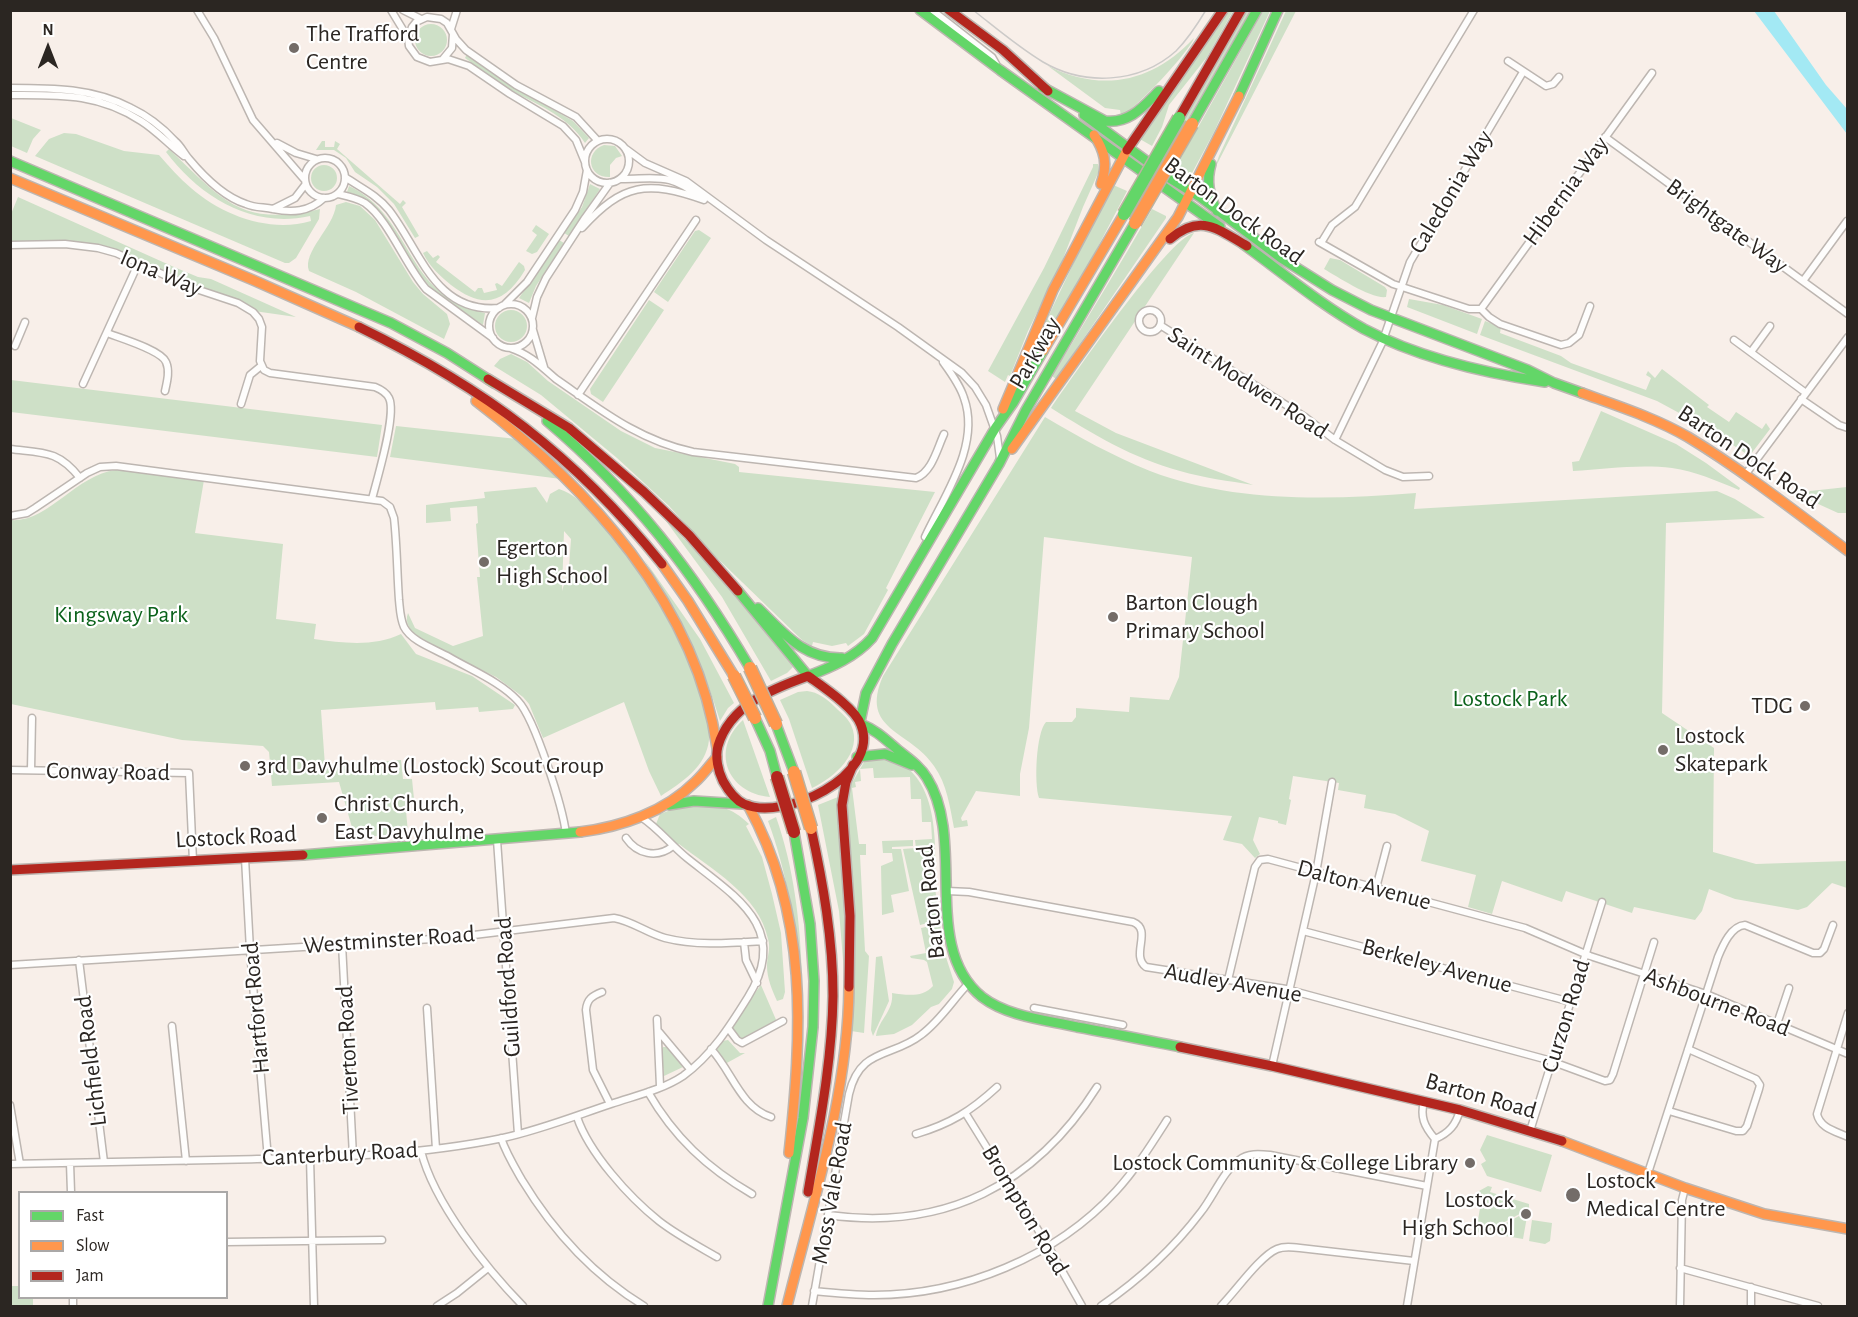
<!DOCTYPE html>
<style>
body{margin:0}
#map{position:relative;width:1858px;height:1317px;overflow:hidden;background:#f8efe9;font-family:"Alegreya Sans",sans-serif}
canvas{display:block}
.frame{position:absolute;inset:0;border:12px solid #2b2622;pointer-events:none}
.legend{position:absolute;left:18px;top:1191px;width:210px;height:108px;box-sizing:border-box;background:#fff;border:2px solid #aaa8a7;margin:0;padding:8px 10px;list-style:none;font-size:18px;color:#2b2622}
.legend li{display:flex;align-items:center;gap:12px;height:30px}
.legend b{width:30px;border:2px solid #aaa8a7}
.north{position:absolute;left:18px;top:18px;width:60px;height:60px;-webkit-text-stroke:4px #fff;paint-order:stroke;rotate:0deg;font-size:16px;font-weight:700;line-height:24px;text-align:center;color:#2b2622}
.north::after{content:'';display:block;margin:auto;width:21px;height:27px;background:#2b2622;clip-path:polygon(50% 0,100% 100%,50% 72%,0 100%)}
</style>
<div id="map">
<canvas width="1858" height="1317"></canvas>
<div class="frame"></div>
<ul class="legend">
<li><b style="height:8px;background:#63d668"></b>Fast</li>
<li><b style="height:8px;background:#ff974d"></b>Slow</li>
<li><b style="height:8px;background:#b3261e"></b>Jam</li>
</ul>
<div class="north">N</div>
</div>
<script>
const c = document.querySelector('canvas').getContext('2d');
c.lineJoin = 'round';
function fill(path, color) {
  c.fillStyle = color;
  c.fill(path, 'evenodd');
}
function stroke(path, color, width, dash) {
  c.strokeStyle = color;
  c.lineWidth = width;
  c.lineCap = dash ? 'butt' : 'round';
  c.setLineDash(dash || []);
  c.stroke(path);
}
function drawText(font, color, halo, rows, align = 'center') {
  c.font = font + ' "Alegreya Sans",sans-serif';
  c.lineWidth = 4.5;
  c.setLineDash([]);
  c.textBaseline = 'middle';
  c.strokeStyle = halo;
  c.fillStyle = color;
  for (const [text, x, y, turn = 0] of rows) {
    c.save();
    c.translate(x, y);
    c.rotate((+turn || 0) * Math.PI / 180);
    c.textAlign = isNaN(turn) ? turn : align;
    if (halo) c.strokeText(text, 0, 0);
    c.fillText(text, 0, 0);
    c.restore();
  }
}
fill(new Path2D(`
 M1226,11h7l-26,46 -38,48 -7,22 -10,19 -14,-8z
 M1245,11h5l-85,148 -4,-3z
 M1263,11h7l-56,121 -23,43 -14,-10z
 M1286,11h10l-82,159 5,-14z
 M415 40a16 16 0 1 1 32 0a16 16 0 1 1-32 0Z
 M1194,38c-4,13 -59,72 -73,78l-1,-6 -15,-2 -57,-42c55,27 105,16 146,-28z
 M467,54l49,34 57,33 16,17 -4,5c-17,-26 -43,-36 -69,-50 -18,-10 -34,-23 -51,-35z
 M11,118l30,12 -8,9 -6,14 -16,-7z
 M64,133l12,1 48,17 35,4c10,11 20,23 32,33 32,28 79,45 120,33l-1,-5c-58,13 -110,-19 -144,-64l3,-3c53,50 71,79 151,60l-1,10 -23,39 -7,5h-4l-250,-107 14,-17z
 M322,141h3v6h9l1,-6 5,3 -3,5 63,55 3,-4 3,3 -4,4 17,29 -4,2 -21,-34 -17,-17 -22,-15 -9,-14 -12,-8h-18z
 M604,145l11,1 7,10 -6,2 -6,7v12c-22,1 -26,-25 -6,-32z
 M1093,164h5l1,7 -16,36 -22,57 -33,67 -18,45 -2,-1 -3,7 -17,-11 56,-103 49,-101z
 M311 178a13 13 0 1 1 26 0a13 13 0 1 1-26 0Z
 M590,184l10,5 -31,47 -5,-3 18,-26z
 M1111,184l16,7 -37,71 -43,74 -7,-2z
 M349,186c65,31 55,111 136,127l-2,12c-20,-14 -44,-26 -59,-45 -25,-30 -35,-78 -77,-88z
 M18,197l156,70 24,10 13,2 85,38 -42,-6 -157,-65 -38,-5h-48v-27z
 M346,202l14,4 15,14 38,62 10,12 24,20 3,10 -6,15 -88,-47 -47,-21c-7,-19 25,-44 27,-66z
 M1152,209l14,7v2l-110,161 -4,-3c34,-56 68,-111 100,-167z
 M536,225l13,9 -12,18 -5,2 -6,-3 11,-16 -5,-4z
 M699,230l12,8 -43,64 -14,-10 41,-61z
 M1194,233l-119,178 41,22 137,52c-24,-4 -49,-7 -73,-14 -46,-12 -89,-38 -129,-63 20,-29 117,-170 143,-175z
 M559,240l5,3 -28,43 -7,17 -10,-5z
 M427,251l6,7 5,-3 2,2 -4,5 39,30 3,-4h4l2,5 13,-3 -2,-6 2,-1 5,3 17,-24 5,4 1,4c-21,35 -43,39 -74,15 -11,-9 -22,-19 -28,-32z
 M1330,258l10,2 45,27 2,3 -1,7c-15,2 -48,-20 -62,-28z
 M1409,299l34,6 39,14 -5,15 -70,-27z
 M649,300l15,10 -61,92 -12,-8 -1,-5z
 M495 326a16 16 0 1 1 32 0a16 16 0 1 1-32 0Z
 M1485,321l16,6 -1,6 61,23 10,7 75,27 5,-12 -5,-3 2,-4 7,7 7,-9 47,36 -2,2 22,15 7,-10 26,17 4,-6 4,6 -19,25 -3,1 -41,-27 -50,-27 -177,-66z
 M511,354l16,8 21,19 73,50 34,17 80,16 4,3v5l196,20 -49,96 2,2 -24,44 -16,12 -2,-3 -14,3 -19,-4 -1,4 -10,-6 -90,-87 -43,-47 -52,-48 -76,-63 -47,-29 6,-7z
 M11,380l371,45 -5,32 -366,-45z
 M1601,411l75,33 30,19 34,25 -1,2c-22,-9 -44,-19 -67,-22 -33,-4 -67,1 -99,3l-1,-9 7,-1z
 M1045,417c34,20 68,39 105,54 84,32 178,29 266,22l-2,16 303,-18 18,8 30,19 -99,5 -4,190 52,35 -1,104 43,12 91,-3v27l-15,-5 -25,24 -9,3 -63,-11 -26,-10 -7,22 -7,9 -61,-13 -2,6 -66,-22 -4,11 -60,-21 -10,33 -24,-7 8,-32 -55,-14 8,-30 -34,-17 -31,-6 2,-13 -28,-5 1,-7 -46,-7 -4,23 2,1 -5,25 -8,-2v-2l-19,-4 -6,23 7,14 -5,4 -13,-14 -19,-4 9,-24 -193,-18c-5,-15 -3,-65 7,-76h26l4,-5v-9l53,4 1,-15 39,3 10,-23 13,-120 -148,-20 -15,191 -9,46v22l-44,-5 -15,27 1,3 5,-1 1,6 -14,2c-4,-21 -7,-44 -20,-62 -24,-36 -75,-35 -51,-90z
 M396,426l121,13 44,40 -171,-22z
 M116,470l88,10 -9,53 88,11 -7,75 40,5 -2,15c29,4 60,8 87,-5l15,20 56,22 43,29 -2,4 -34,3 -1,-5 -42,3 -1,-8 -114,8 4,56 76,-6 2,19h9l2,20h-9l3,34 -53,5 -16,-56 -67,4 -3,-34 -6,-6 -81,-6 -171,-36v-184c37,3 64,-45 105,-50z
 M536,487l11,16 3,-9 9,-5c54,16 157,197 150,251 -3,27 -27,42 -48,56l-12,-25 -25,-69 -81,36 -14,-34 -6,-7 -27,-20 -78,-38c-7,-8 -14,-16 -10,-26l7,15 38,18 30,-10 -6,-59h3l-4,-53 2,-1 -1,-17 -27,2 1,13 -25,2v-18l59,-7 -1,-6zM564,531l7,8 -2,28 -7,24z
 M1847,487v26h-9l-35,-16 7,-6z
 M663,517l48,50 82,100 -6,6 -16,8 -49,-84z
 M644,559l56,80 34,64 -6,5 -8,13c-17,-58 -45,-110 -76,-162z
 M807,691c11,1 20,8 28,16 5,5 13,11 16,18 13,27 -17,53 -39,63l-23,-69 -9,-19 18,-8z
 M743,720l27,77c-43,-4 -60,-47 -27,-77z
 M876,756c5,1 12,2 18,4 43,18 42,78 41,117h-3v9l3,1 4,33 -19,5 -17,-76 13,-1 -1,-8 17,-1 -1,-17h-9l-1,-23h-10l-1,-22 -36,1 -1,-10 -13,1 1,12 -6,1 1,5 -4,1 7,56h7v11h-6l5,96 4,5 -5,77 -13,-2 -5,-212 3,-31 18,-31z
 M838,797l6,80 1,107 -6,-73 -21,-106z
 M684,805c27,0 44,-2 65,19l-3,2 16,31 10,37 9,39 4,59 -2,7 -6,2c-5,-11 -10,-23 -10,-35 0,-10 4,-17 1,-27 -9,-44 -57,-70 -89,-95l-4,3 -18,-18 -1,-5 4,-10z
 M776,817c18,51 24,104 26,158 -8,-53 -15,-103 -34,-154z
 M913,840v6l-21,1v2h9l8,42 -18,4 3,17 -12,3 -1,-49 12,-5 -1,-8h-9l-1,-12z
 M940,924l4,27 10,31 -2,7 -13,15 -8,3 -19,18 -18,9 -18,2c3,-17 18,-25 16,-43 14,2 31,5 41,-7l-6,-24 -3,-2 -13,-2 -1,-2 16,-3 -5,-25z
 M882,956l7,45 -16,35 -2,-6 5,-73z
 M761,985l16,37 -35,21 -14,-15z
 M728,1040l12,13h5l-20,11 -9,-13 6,-10z
 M663,1047h4l16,20 -19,9 -3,-26z
 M1487,1135l65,20 -11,37 -54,-16 -6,-12 5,-3 -6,-11z
 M1488,1186l4,1 -2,5 39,12v5l-45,24 -8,-1 6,-36 -4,-2 1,-3z
 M1528,1211l-5,28 -35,-6z
 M1532,1220l20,3 -2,18 -5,3 -16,-3z
 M11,1286h8l1,12h13v8h-22z`), '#cee0c7');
fill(new Path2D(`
 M1754,11h20l52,74 21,24v25z`), '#a3e9f4');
const street = new Path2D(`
 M197,10l17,28 39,82 51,59
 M391,10l17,28
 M403,10l18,9
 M932,10l60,47 4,7
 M451,29l6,-19
 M443,59l9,-11 1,-14
 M1508,61l38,25 7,-2 6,-7
 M10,88c43,0 83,0 121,20 17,8 32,20 44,33 6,5 9,12 14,18 15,18 35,38 57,45 9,4 18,3 27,5 19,4 36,3 51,-11
 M10,95c49,0 88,-2 131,26 16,10 28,24 43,35
 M1605,137l243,177
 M585 161a22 22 0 1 1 44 0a22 22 0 1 1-44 0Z
 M277,143l19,10 20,6
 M626,149l19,14 41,18 80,59 132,87 64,46 13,14 11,18 11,31 3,22
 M305 178a20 20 0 1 1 40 0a20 20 0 1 1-40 0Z
 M585,162l-9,-22 -13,-14 -53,-32 -41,-28 -21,-7 -18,3 -13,-5 -8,-11 -1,-8 4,-11 4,-5 11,-5 14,2 6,4 9,16 10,11 50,35 60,32 22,24
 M345,177c16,11 32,18 44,33 31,40 46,104 110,98
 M621,179c36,0 49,-7 80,19
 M338,194c9,2 19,4 27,9 24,17 40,62 61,86l67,49
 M273,209l22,-11 10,-13
 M582,228c41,-45 65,-48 122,-28
 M1319,242l74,42 76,25h12l8,8 11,7 61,21 8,-2 10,-8 11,-29
 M1321,243l11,-18 23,-18 119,-197
 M10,245l55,-1 33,4 18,5 77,35 45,15 15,9 6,7 3,8 -2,34 4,9 6,3 105,14c5,2 11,5 14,11 8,16 -12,81 -17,101
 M1803,281l44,-60
 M489 326a22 22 0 1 1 44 0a22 22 0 1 1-44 0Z
 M504,305l23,-23 48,-72 8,-18 4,-22
 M1481,309l171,-236
 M1139 321a11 11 0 1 1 22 0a11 11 0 1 1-22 0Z
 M532,318l5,-21 9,-19 39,-60 25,-35
 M1160,325l145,92 30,23 50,30 18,7 26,-1
 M533,330l11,37
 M107,333c13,5 54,17 59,29 4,9 1,20 -1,29
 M1734,340l72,53
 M15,346l10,-24
 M510,348c19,6 31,18 46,31 45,31 82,61 137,73l223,26c16,-6 21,-29 28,-44
 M1751,352l19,-26
 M83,384l55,-120
 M578,395l118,-175
 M1801,399l38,26 9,3
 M241,404l9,-29 11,-9
 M1335,440l47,-97 28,-81 113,-190
 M10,449c33,4 48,1 70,29
 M1745,475l103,-138
 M10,516l17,-3 8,-5 52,-35 13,-6 16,-1 266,35 8,6 4,11c3,27 3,54 5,82 1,9 1,18 5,27 8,15 31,22 45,30 22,13 52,25 69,44 17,18 45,107 48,133
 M925,537c19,-41 56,-92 39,-139 -4,-13 -13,-25 -21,-36
 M10,770l179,3 4,88
 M31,770l1,-52
 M626,838c11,16 31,21 47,8
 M497,840l21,294
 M245,858l5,92 18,209
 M1376,888l11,-42
 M947,891l22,1 164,30c20,8 -3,33 13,45l140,22 262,71 57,21 5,-1 3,-6 41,-132
 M1303,931l268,71
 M744,942l2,18 11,23
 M342,944l11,212
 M79,960l25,202
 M10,965l439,-27 165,-20c18,3 33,15 51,20 31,8 66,5 98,3
 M1228,980l27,-113 5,-7 8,-1 257,69 65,28 116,38 142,60
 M602,992c-10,4 -15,7 -16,18l7,60 17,34
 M427,1008l9,141
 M1034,1008l89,17
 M1848,1013l-31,101c3,14 18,17 31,23
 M657,1019l3,67
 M1777,1024l12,-36
 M172,1026l14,135
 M728,1028l9,12 5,3 41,-22
 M659,1032l31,37
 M711,1049c21,22 29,58 60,68
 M1272,1066l44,-193 16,-91
 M648,1092c26,45 59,76 104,102
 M1424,1101c-4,16 0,25 11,38 14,-6 21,-14 25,-29
 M10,1105l10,59
 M1669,1111l67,20h7l4,-5 12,-37 1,-4 -4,-6 -68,-30
 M966,1114l82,132 34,60
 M577,1117c12,36 52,80 82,104 18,14 39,25 58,36
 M1530,1131l72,-229
 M916,1134c34,-10 55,-23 81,-47
 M501,1138c5,15 13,28 21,42 31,51 71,95 122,126
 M421,1151c13,52 65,117 102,155
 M310,1158l4,148
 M70,1163l1,29
 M10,1164c83,-2 165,-3 247,-5 84,-2 164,-4 246,-21 37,-8 72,-22 108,-34 23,-8 51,-14 72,-28 28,-20 47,-50 65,-79 43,-69 -12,-100 -61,-139 -16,-13 -29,-30 -46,-41
 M1648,1173l70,-216c5,-12 13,-31 27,-32l68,28h7l4,-4 9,-24
 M828,1215c117,16 207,-30 269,-128
 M226,1242l156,-2
 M1680,1268l138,38
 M1751,1287v19
 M814,1291c20,2 40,4 60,4 88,0 182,-38 242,-104 20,-22 35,-46 51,-71
 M73,1298v8
 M437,1306l20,-13 31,-25
 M812,1306l37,-212c11,-47 43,-36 72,-59 19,-14 31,-34 47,-51
 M1101,1306c38,-26 72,-57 100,-94 12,-15 23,-42 38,-52 9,-7 20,-6 31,-5l157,31
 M1221,1306c14,-14 39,-50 56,-57 7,-3 15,-2 23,-1l114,13
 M1407,1306l28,-167
 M1680,1306l2,-106 3,-12`);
const fast = new Path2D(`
 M920,10l80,60 220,157
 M1042,87l63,34c24,3 38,-14 54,-30
 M1239,96l39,-86
 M1084,115l87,64 29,18 81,61 51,32 39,20 157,60 26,13 28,10
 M1192,124l65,-114
 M10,161l381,162 56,30 47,30
 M1211,164c-5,17 -2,31 6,47
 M1243,244c40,29 78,61 121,85 55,29 120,44 181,53
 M547,421c86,73 146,150 203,247
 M738,591l70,85c24,-9 47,-19 64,-38l124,-211 17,-24 30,-52
 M758,608c26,25 45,51 84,50
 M755,718l15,33 7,26
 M860,722l6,-29 26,-49 107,-180 27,-54 109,-187
 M776,724l18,48
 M861,724c15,6 25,16 37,26 10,8 22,16 29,28 40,64 -7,169 55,219 26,20 65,23 95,30 34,6 68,13 103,20
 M857,757l28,-3 27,11
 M669,805l25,-4 48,3
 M303,855l277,-23
 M768,1306l35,-188 10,-91 1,-46 -4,-57 -16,-92`);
const slow = new Path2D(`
 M1094,135c11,16 14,30 7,49
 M10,178l243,102 106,47
 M1043,351l81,-137
 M1582,393c36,13 73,25 106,44 56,34 108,75 160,114
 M476,401c111,85 221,203 241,347
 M1003,409l50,-119 74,-140
 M1012,449l166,-232 61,-121
 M662,564l26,37 46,75
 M748,805c61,111 54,227 41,348
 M580,832c41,-5 85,-20 115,-50 8,-7 15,-17 22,-25
 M1562,1141l123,47 79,26 84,15
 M787,1306c26,-104 61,-211 62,-319`);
const jam = new Path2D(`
 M949,10l54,40 45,41
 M1179,118l62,-108
 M1127,150l96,-140
 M1170,239c31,-26 47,-10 77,7
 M359,327c127,62 214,127 303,237
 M488,379l81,49 75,64 45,43 49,56
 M808,676c15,11 47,32 53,49 20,51 -78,97 -117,79 -9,-4 -16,-14 -21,-23 -5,-10 -8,-24 -5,-35 12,-41 54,-57 90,-70z
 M10,870l293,-15
 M849,987l1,-71 -8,-111 4,-23 7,-17
 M1180,1047l92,19 188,44 102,31
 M808,1192c11,-65 24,-130 25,-196 0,-57 -10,-113 -22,-168`);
stroke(street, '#bdb6b1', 9);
stroke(fast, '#bdb6b1', 12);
stroke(slow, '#bdb6b1', 12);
stroke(jam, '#bdb6b1', 12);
stroke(street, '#fefdfc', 6);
stroke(fast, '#63d668', 9);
stroke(slow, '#ff974d', 9);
stroke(jam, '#b3261e', 9);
stroke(new Path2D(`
 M973,10c23,18 45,37 70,52 41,24 96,22 133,-11 12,-12 21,-26 30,-41`), '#cccac8', 1.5);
const fastBridge = new Path2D(`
 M1124,214l55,-96`);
const slowBridge = new Path2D(`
 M1135,223l57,-99
 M750,668l26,56
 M734,676l21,42
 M794,772l17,56`);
const jamBridge = new Path2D(`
 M777,777l17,55`);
stroke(fastBridge, '#bcb2a2', 15, []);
stroke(slowBridge, '#bcb2a2', 15, []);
stroke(jamBridge, '#bcb2a2', 15, []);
stroke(fastBridge, '#63d668', 12);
stroke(slowBridge, '#ff974d', 12);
stroke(jamBridge, '#b3261e', 12);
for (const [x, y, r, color] of [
 [294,48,6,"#736c68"],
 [484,562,6,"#736c68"],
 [1113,617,6,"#736c68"],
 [1805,706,6,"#736c68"],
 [1663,750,6,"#736c68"],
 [245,766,6,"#736c68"],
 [322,818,6,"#736c68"],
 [1470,1163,6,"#736c68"],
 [1573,1195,8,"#736c68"],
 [1526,1214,6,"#736c68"]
]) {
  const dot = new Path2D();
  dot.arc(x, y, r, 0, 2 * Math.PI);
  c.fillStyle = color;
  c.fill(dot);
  stroke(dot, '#fff', 2);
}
drawText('24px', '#2b2622', '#fff', [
 ["The Trafford",306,34],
 ["Centre",306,62],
 ["Egerton",496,548],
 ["High School",496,576],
 ["Barton Clough",1125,603],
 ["Primary School",1125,631],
 ["TDG",1793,706,"right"],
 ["Lostock",1675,736],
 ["Skatepark",1675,764],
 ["3rd Davyhulme (Lostock) Scout Group",257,766],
 ["Christ Church,",334,804],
 ["East Davyhulme",334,832],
 ["Lostock Community & College Library",1458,1163,"right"],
 ["Lostock",1586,1181],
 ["Medical Centre",1586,1209],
 ["Lostock",1514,1200,"right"],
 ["High School",1514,1228,"right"]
], 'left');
drawText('24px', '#2b2622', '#fff', [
 ["Hibernia Way",1566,191,-54],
 ["Caledonia Way",1451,192,-59],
 ["Barton Dock Road",1234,211,36],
 ["Brightgate Way",1727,226,36],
 ["Iona Way",161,273,23],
 ["Parkway",1035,353,-60],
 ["Saint Modwen Road",1248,383,33],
 ["Barton Dock Road",1749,457,34],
 ["Conway Road",108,772,1],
 ["Lostock Road",236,837,-3],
 ["Dalton Avenue",1364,885,15],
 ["Barton Road",931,902,-96],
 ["Westminster Road",389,940,-4],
 ["Berkeley Avenue",1437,966,15],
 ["Audley Avenue",1233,983,10],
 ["Guildford Road",508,987,-94],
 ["Ashbourne Road",1717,1002,21],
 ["Hartford Road",256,1008,-95],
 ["Curzon Road",1566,1016,-73],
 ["Tiverton Road",348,1050,-93],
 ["Lichfield Road",91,1061,-97],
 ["Barton Road",1481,1096,16],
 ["Canterbury Road",340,1154,-3],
 ["Moss Vale Road",832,1193,-80],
 ["Brompton Road",1025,1210,59]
]);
drawText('24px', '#0b621b', '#fff', [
 ["Kingsway Park",121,615],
 ["Lostock Park",1510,699]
]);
</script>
